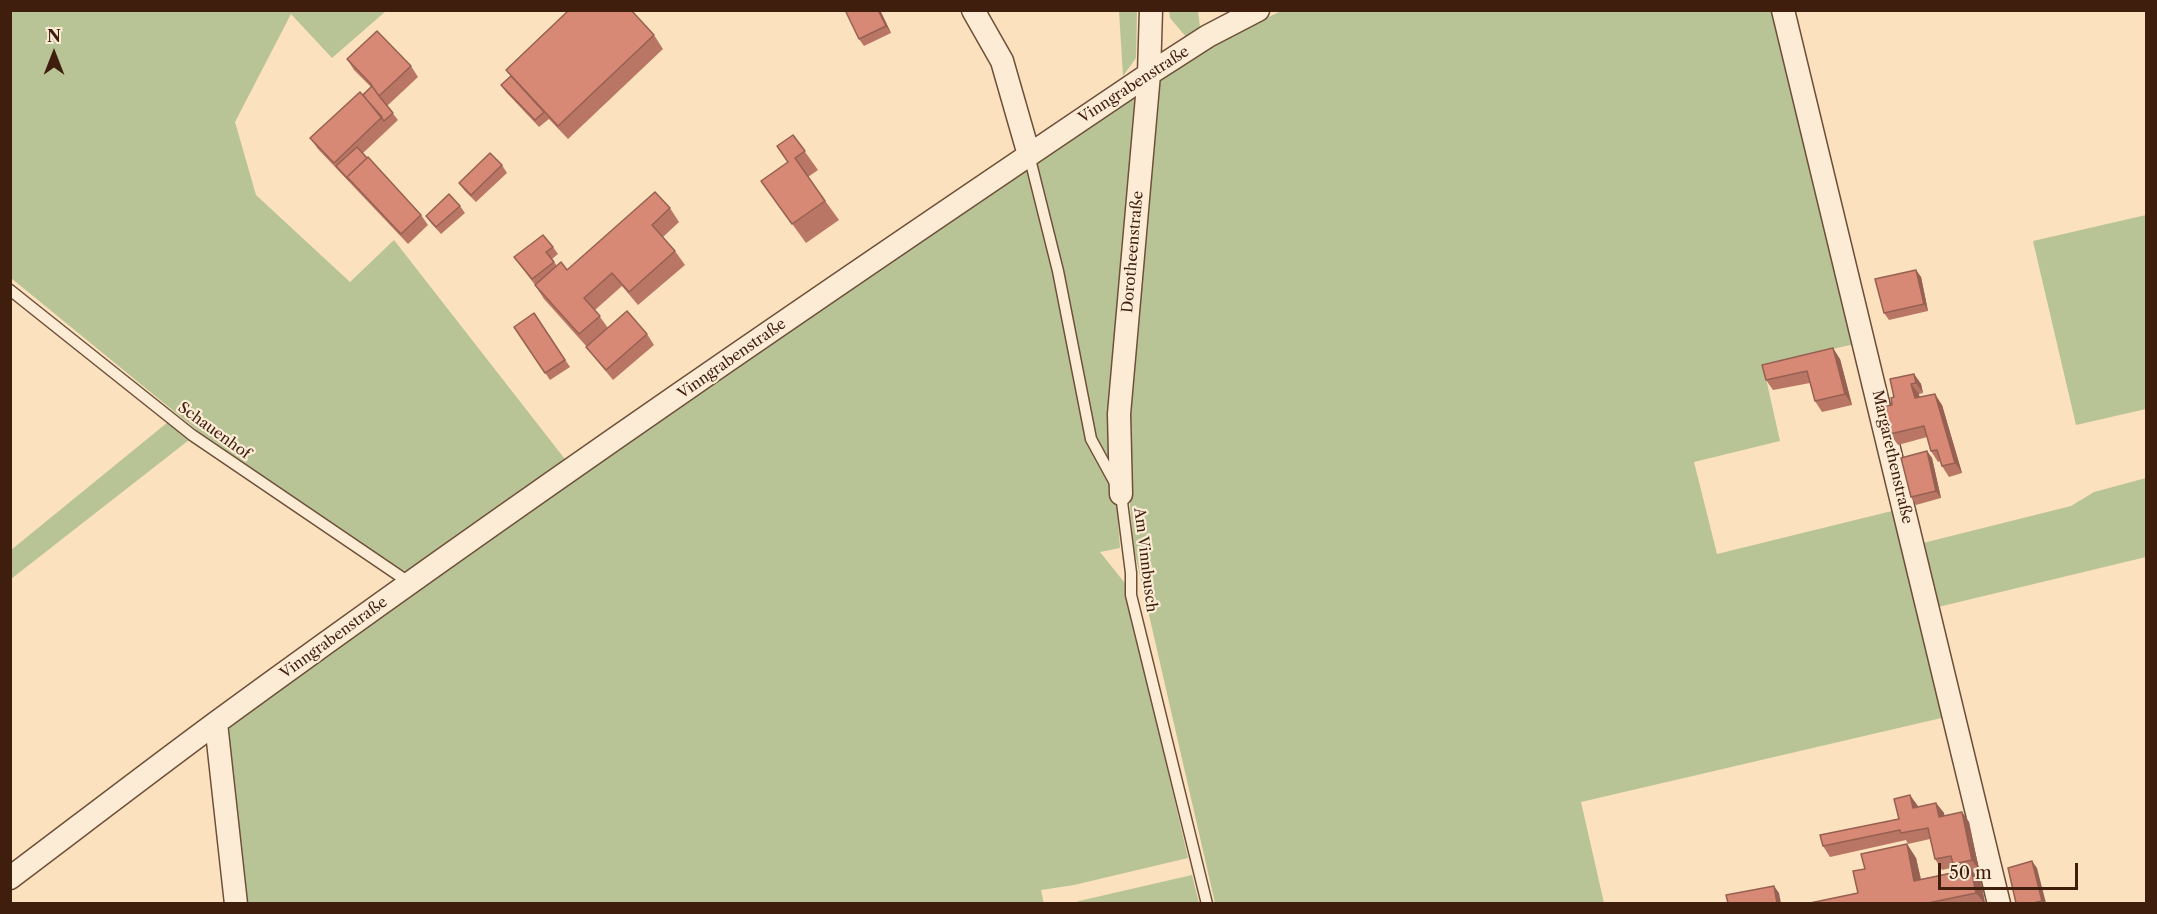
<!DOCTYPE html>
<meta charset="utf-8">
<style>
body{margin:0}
#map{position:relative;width:2157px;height:914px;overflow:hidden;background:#fbe1be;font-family:"Libre Caslon Text",serif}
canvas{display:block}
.frame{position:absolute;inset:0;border:12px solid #3f1e0d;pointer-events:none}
.north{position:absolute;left:24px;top:24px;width:60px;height:60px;-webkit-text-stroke:4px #fcecd5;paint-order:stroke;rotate:0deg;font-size:16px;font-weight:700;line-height:24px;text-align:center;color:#3f1e0d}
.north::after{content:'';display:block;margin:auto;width:21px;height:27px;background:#3f1e0d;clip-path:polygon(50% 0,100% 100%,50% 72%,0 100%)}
.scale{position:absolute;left:1938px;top:863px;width:140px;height:27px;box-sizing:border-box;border:3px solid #3f1e0d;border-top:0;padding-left:8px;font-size:18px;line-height:21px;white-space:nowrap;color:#3f1e0d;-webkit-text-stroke:4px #fcecd5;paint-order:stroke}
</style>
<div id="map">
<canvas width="2157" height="914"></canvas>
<div class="frame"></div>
<div class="north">N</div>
<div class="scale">50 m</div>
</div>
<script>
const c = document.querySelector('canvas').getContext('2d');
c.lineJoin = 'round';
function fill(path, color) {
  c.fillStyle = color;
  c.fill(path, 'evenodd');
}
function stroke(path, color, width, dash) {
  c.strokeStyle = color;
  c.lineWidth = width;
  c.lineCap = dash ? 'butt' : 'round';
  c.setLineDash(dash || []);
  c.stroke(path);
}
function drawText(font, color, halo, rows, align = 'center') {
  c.font = font + ' "Libre Caslon Text",serif';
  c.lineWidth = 4.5;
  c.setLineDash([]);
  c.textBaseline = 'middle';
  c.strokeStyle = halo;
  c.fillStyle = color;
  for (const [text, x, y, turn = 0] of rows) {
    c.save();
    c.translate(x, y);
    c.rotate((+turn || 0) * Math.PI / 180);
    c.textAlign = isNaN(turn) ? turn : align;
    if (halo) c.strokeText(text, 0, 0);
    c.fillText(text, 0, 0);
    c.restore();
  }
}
fill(new Path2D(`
 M10,11h376l-54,47 -41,-44 -56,108 21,73 94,87 44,-42 174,223 -159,109 -13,-4 -198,-137 -187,-153z
 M1119,11h18l-1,47 -13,18z
 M1169,11h29l3,24 -14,3 -17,-20z
 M1281,11h498l80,332 -96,22 17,76 -86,21 23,92 183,-45 50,207 -369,86 23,101h-389l-82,-358 -5,-64 -4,-68 33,-333 47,-32z
 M1139,92l-25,372 6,84 -20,4 24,30 64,276 -114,27 -33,5 3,14 -803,-1 -14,-174 8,-10 634,-449z
 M2146,215v194l-70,16 -43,-184z
 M168,422l21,18 -178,139v-29z
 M2146,478v79l-212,51 -15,-64 152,-38 23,-14z
 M1192,875l7,28h-124l4,-2z`), '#b8c496');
const service = new Path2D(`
 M1029,155l29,116 33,168 30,55 10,79v22l76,309
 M10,290l182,145 218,148`);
const minor = new Path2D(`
 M973,10l29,51 27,94
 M1783,10l216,894
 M1121,494l-2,-80 30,-340 2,-64
 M216,723l20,181
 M10,878c69,-52 138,-105 207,-156 305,-223 619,-437 932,-648l59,-38 50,-26`);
stroke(service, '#6e4f39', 13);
stroke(minor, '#6e4f39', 25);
stroke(service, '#fcecd5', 10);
stroke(minor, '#fcecd5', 22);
fill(new Path2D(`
 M845,10h35l11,23 -27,13 -5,-7z
 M654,35l9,14 -95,90 -19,-20 -10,8 -33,-35 -5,-7 10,-9 -5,-6z
 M347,59l64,7 7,11 -31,29 11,14 -35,33 58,62 7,10 -20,19 -90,-95 -8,-11 61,-51 -17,-17z
 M793,135l25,35 -10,7 31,43 -33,23 -45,-62 27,-19z
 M502,165l5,8 -31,29 -12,-12 -5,-7z
 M460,206l5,7 -24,21 -10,-11 -5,-7z
 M670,208l9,14 -16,15 12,14 10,14 -47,40 -16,-19 -27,24 13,18 39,6 7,11 -41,35 -19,-23 -7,-10 -43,-48 -9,-14 -21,-28 39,-10 5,7 -6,5 5,7 10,4z
 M1916,270l5,7 7,34 -39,9 -5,-7z
 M534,313l36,54 -20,13 -36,-53z
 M1840,359l12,46 -30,7 -7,-11 -5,-18 -37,7 -7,-10z
 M1914,374l7,10 2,9 -4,1v3l23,8 20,68 -13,4 -7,-11 -2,-5 -2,1 -7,-11 -4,-14 -29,8 -8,-11 2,-29 2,-8z
 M1927,451l5,7 9,40 -25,7 -5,-8z
 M1936,803l8,10v3l18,-4 7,10 10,48 -6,2 8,10 4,21h-175l48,-10 7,-24 42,-25 9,14 5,21 37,-8 -3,-4 -13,3 -7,-11 -5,-20 -22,5 -2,-4 -76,17 -7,-11 76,-27 19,-13v1z`), '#b97665');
fill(new Path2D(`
 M878,10h2l11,23 -5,-7z
 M1916,270l5,7 7,34 -4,-7z
 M1833,348l7,11 12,46 -7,-11z
 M1914,374l7,10 2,9 -7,-10z
 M1911,384l8,10 3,15 -7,-11z
 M1935,394l7,11 20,68 -7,-10z
 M1927,451l5,7 9,40 -5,-7z
 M1910,795l8,11 3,12 -8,-10z
 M1936,803l8,10 3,14 -8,-10z
 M1962,812l7,10 10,48 -7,-10z
 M1907,844l9,14 8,36 -10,-13z
 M2032,861l5,7 9,35h-3l-1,-2z
 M1971,869l10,13 4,21h-1l-8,-10z
 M1774,886l5,7 2,10h-4z`), '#966052');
const building = new Path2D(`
 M569,10h62l23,25 -96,91 -52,-56z
 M845,10h33l8,16 -27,13z
 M377,31l34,35 -32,30 -9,-13 -23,-24z
 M511,76l33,36 -9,8 -34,-35z
 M372,86l7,10 14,17 -9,8 -21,-26z
 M360,92l22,25 -48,46 -24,-25z
 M793,135l12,16 -10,7 30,43 -33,23 -31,-43 27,-19 -11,-16z
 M357,147l10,11 -20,19 2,3 -13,-14z
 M490,153l12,12 -31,30 -12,-12z
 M368,157l53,58 -20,19 -54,-57z
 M655,192l15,16 -18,17 23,26 -46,41 -17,-19 -28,25 16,18 -21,18 -44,-49 26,-23 6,8z
 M449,194l11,12 -24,21 -10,-11z
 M543,235l10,12 -7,5 8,10 -22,17 -18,-22z
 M1916,270l8,34 -40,9 -9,-34z
 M627,311l20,23 -41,36 -20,-23z
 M534,313l31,47 -20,13 -31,-46z
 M1833,348l12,46 -30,7 -8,-30 -41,9 -4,-15z
 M1914,374l2,9 -5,1 4,14 20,-4 20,69 -13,3 -5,-16 -6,1 -7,-25 -34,8 -6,-28 8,-1 -1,-7 3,-1 -4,-18z
 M1927,451l9,40 -25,6 -10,-39z
 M1910,795l3,13 23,-5 3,14 23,-5 10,48 -19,4 -2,-8 -16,3 -7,-31 -27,5 -1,-3 -77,16 -3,-11 79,-16 -5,-20z
 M1907,844l7,37 57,-12 5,24 -48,10h-118l48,-10 -5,-22 12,-2 -4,-15z
 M2032,861l10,40 -9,2h-17l-8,-35z
 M1774,886l3,17h-49l-2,-8z`);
fill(building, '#d78975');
stroke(building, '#966052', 1.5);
drawText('15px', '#3f1e0d', '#fcecd5', [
 ["Vinngrabenstraße",1134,85,-33],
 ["Dorotheenstraße",1133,252,-85],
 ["Vinngrabenstraße",732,359,-35],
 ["Schauenhof",214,431,36],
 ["Margarethenstraße",1892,457,77],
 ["Am Vinnbusch",1145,560,83],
 ["Vinngrabenstraße",334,638,-36]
]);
</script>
